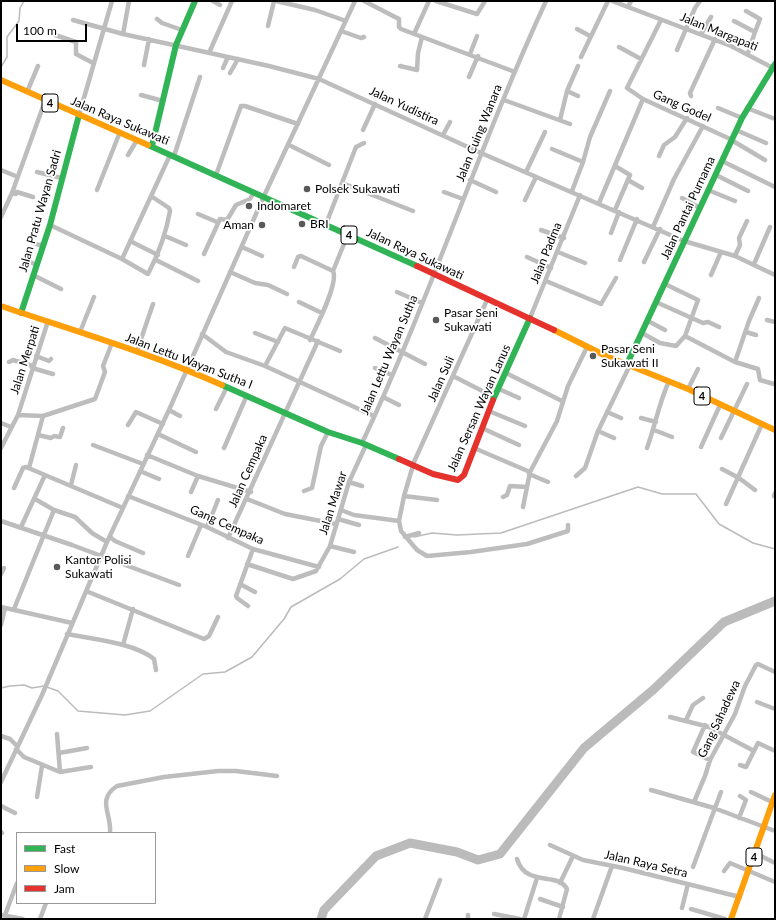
<!DOCTYPE html>
<style>
body{margin:0}
#map{position:relative;width:776px;height:920px;overflow:hidden;background:#fff;font-family:Lato,sans-serif}
canvas{display:block}
.frame{position:absolute;inset:0;border:2px solid #000;pointer-events:none}
.legend{position:absolute;left:16px;top:832px;width:140px;height:72px;box-sizing:border-box;background:#fff;border:1px solid #999;margin:0;padding:5px 7px;list-style:none;font-size:12px;color:#000}
.legend li{display:flex;align-items:center;gap:8px;height:20px}
.legend b{width:20px;border:1px solid #999}
.scale{position:absolute;left:16px;top:24px;width:71px;height:18px;box-sizing:border-box;border:2px solid #000;border-top:0;padding-left:5px;font-size:12px;line-height:14px;white-space:nowrap;color:#000;-webkit-text-stroke:3px #fff;paint-order:stroke}
</style>
<div id="map">
<canvas width="776" height="920"></canvas>
<div class="frame"></div>
<ul class="legend">
<li><b style="height:5px;background:#30b455"></b>Fast</li>
<li><b style="height:5px;background:#ff9f0a"></b>Slow</li>
<li><b style="height:5px;background:#e5322d"></b>Jam</li>
</ul>
<div class="scale">100 m</div>
</div>
<script>
const c = document.querySelector('canvas').getContext('2d');
c.lineJoin = 'round';
function stroke(path, color, width, dash) {
  c.strokeStyle = color;
  c.lineWidth = width;
  c.lineCap = dash ? 'butt' : 'round';
  c.setLineDash(dash || []);
  c.stroke(path);
}
function drawText(font, color, halo, rows, align = 'center') {
  c.font = font + ' Lato,sans-serif';
  c.lineWidth = 3.5;
  c.setLineDash([]);
  c.textBaseline = 'middle';
  c.strokeStyle = halo;
  c.fillStyle = color;
  for (const [text, x, y, turn = 0] of rows) {
    c.save();
    c.translate(x, y);
    c.rotate((+turn || 0) * Math.PI / 180);
    c.textAlign = isNaN(turn) ? turn : align;
    if (halo) c.strokeText(text, 0, 0);
    c.fillText(text, 0, 0);
    c.restore();
  }
}
stroke(new Path2D(`
 M1,67l6,-10v-20l12,-16 1,-13 4,-7
 M1,105v10
 M414,537l18,-4 25,2 44,-2 137,-46 24,7h34l23,30 34,19 22,6
 M1,688l9,-2 14,-1 8,3 12,-2 14,5 20,20 47,4 25,-4 53,-37 22,-2 27,-15 32,-38 7,-12 49,-28 24,-20 34,-12`), '#bbb', 1.5);
stroke(new Path2D(`
 M321,919l3,-9 52,-54 34,-13 47,9 21,8 22,-6 84,-106 69,-58 71,-68 51,-21`), '#bbb', 9);
stroke(new Path2D(`
 M213,1l7,4
 M276,1l39,9 31,11
 M364,1l35,18v8l2,2 114,43
 M436,1l41,13 8,-13
 M612,1l119,45 44,23
 M628,7l3,-6
 M746,11l14,8 -5,13
 M157,19l5,4 20,7
 M73,20l50,14 146,32 50,13 162,74 203,88 51,15 40,19
 M661,20l-34,68 16,11 85,39 37,22
 M734,21l21,11 -7,21
 M268,26l6,-25
 M577,29l13,7
 M341,31l20,7 3,-1
 M123,34l6,-33
 M414,34l15,-33
 M701,34l10,-17
 M55,35l21,7v12l17,9
 M619,47l22,12
 M677,50l18,-42 5,-7
 M209,53l23,-52
 M470,54l7,-18
 M581,57l27,-56
 M144,65l5,-26
 M400,66l17,4 1,-17 4,-16
 M223,68l5,-11
 M230,73l8,-14
 M469,77l9,-21
 M567,91l11,-25
 M27,92l11,-26
 M141,95l22,6
 M691,96l-1,-3 25,-54
 M504,100l66,24
 M718,108l24,10
 M747,108l28,11
 M79,115l33,-114
 M560,120l7,-29 11,5
 M363,130l12,-26
 M736,130l30,13
 M443,135l7,-13
 M289,145l40,20
 M552,149l31,13
 M128,155l9,-15
 M174,156l26,-79
 M659,156l5,-11 11,-8 12,-19
 M722,161l53,26
 M615,166l15,9 -15,35
 M1,170l17,7
 M37,172l25,6
 M526,172l19,-40
 M216,175l25,-69h4l53,18
 M716,175l32,16
 M470,180l26,12
 M628,180l14,8
 M342,183l71,28
 M97,190l23,-58
 M708,190l27,11
 M572,191l11,-29 7,-25 20,-46
 M444,192l19,7
 M12,193l4,1 1,-2 16,5
 M682,198l18,10
 M525,200l11,-23
 M599,203l44,-104
 M198,214l19,8
 M1,217l11,-24 33,-92
 M326,224l30,-77 8,-4
 M50,225l72,34 26,15c11,-21 18,-40 22,-63l-1,-3 -18,-12
 M653,227l21,-48 29,-53
 M541,230l23,8
 M611,233l8,-21
 M165,236l21,9
 M28,241l11,4 5,-1
 M130,241l28,14
 M242,247l20,9
 M558,252l27,11
 M204,254l16,-35 7,1 9,-15 14,-6 4,-7
 M735,256l5,-11 -1,-7 8,-17
 M527,257l24,11
 M23,259l14,6
 M122,259l48,-104
 M156,260l42,21
 M620,260l17,-41
 M644,262l16,-33
 M754,264l16,-37
 M294,267l4,-10 3,-1 32,15
 M230,272l25,11 13,2 19,9
 M33,275l28,14
 M711,275l10,-23
 M546,281l55,23 15,-26
 M397,292l25,11
 M487,300l-73,162 -10,34 -5,25 2,10 16,19 10,6 44,-4 56,-8 41,-13v-6
 M299,302l23,11
 M656,302l47,21 5,-1 11,5
 M530,318l50,-123
 M767,320l8,2
 M648,321l17,9
 M80,332l14,-35
 M746,332l10,3
 M255,333l23,9
 M642,333l18,10 16,3 9,-10 13,-36 -33,-16
 M202,334l24,18 39,14 109,50
 M685,336l50,26 23,7 2,11 14,4
 M375,338l50,26
 M310,340c6,-13 29,-57 23,-69l15,-37
 M137,351l16,-47
 M36,356l13,5 2,-2
 M9,362l4,-2 20,6
 M735,362l14,-41 10,-23
 M265,366l20,-38 55,23
 M32,368l21,6
 M375,368l17,7
 M506,373l56,28
 M453,376l41,21
 M499,389l20,9
 M688,389l10,-20
 M383,397l16,8
 M216,409l11,-22
 M169,410l11,6
 M489,411l36,15
 M607,412l14,6
 M18,415l25,1 52,-17 10,-27 -2,-6 9,-23
 M641,418l15,4
 M1,423l10,4
 M128,425l8,-13 27,12
 M482,428l37,17
 M654,430l18,7
 M598,431l16,7
 M158,434l38,18
 M38,435l13,3 3,-2 6,1 3,-9
 M721,438l26,-54
 M362,443c68,-144 117,-297 184,-442
 M93,445l50,19
 M701,447l19,-42
 M1,448l17,-33 30,-94
 M224,448l23,-53
 M474,448l56,24
 M647,448c8,-22 12,-45 22,-67
 M147,455l51,21 53,16
 M29,468l14,-52
 M722,469l17,9 16,12
 M140,471l19,8
 M529,474l19,8
 M576,476l9,-8 13,-37 32,-66
 M349,482l13,4
 M71,485l5,-20
 M14,488l9,-20 3,-1 97,41
 M304,491l8,-3 9,-42 7,-14
 M191,492l7,-16
 M128,496l79,31 46,22 66,18
 M404,496l33,4
 M774,496l1,-3
 M503,497l4,-2 3,-9 17,1
 M35,499l19,11 21,7 17,16 15,9
 M247,499l38,15 51,10
 M726,504l36,-80
 M523,507l7,-35 27,-51 11,-35 19,-39
 M341,510l13,5 45,6
 M338,519l21,6
 M1,521l71,24 107,40
 M21,527l24,-52
 M207,527l11,-27
 M110,537l5,4 28,12
 M405,537l14,-4
 M228,538l90,-197
 M330,546l24,6
 M188,556l13,-31
 M247,564l46,15 23,-8 14,-25 19,-64 17,-37
 M1,574l3,-6
 M240,584l15,8
 M86,591l118,48 5,-3 9,-19
 M248,606l-11,-8 -1,-2 17,-47
 M1,607l71,16
 M14,609l40,-99
 M1,625l4,-17
 M67,634c25,5 68,9 87,25l2,11
 M123,645l10,-36
 M757,702l18,7
 M670,717l39,10 45,24
 M686,720l7,-15 10,-7
 M705,725l-12,27 17,8
 M1,736l9,3 7,7
 M16,749l8,8 36,15 -3,-38
 M59,753l28,-5
 M740,765l6,2 12,-24 17,8
 M60,772l31,-5
 M1,782l41,-87 65,-153 62,-132 95,-214 91,-195
 M651,790l63,18 61,23
 M751,792l21,10
 M37,797l5,-31
 M694,802l11,-26 5,-16 25,-46 10,-28 11,-21 2,-1 17,8
 M1,806l14,7
 M739,818l7,-18 -6,-4
 M1,832l1,1
 M110,833c2,-19 -14,-33 7,-47l47,-9 54,-6h18l41,5
 M550,845l33,15 40,8 117,29
 M755,853l20,10
 M517,859c9,29 41,12 50,30l-8,30
 M693,867l28,-75
 M724,871l6,-8 45,19
 M560,883l13,-27
 M540,899l23,8
 M682,908l6,-24
 M691,909l34,10
 M494,914l26,5
 M1,915l22,4
 M5,915l12,-32
 M40,919l6,-16
 M425,919l15,-39
 M468,919v-4
 M524,919l13,-41
 M593,919l19,-53`), '#bdbdbd', 4.5);
stroke(new Path2D(`
 M148,145l269,121
 M152,146l24,-101 19,-44
 M21,313l29,-88 29,-110
 M627,364l115,-246 33,-54
 M222,385l106,47 34,11 37,16
 M493,400l37,-82`), '#30b455', 6);
stroke(new Path2D(`
 M1,80l147,65
 M1,306c74,25 149,47 221,79
 M554,330l52,26 82,33 87,41
 M731,919l44,-124`), '#ff9f0a', 6);
stroke(new Path2D(`
 M417,266l137,64
 M399,459l34,15 25,6 6,-5 29,-75`), '#e5322d', 6);
for (const [x, y, r, color] of [
 [307,189,4,"#595959"],
 [249,206,4,"#595959"],
 [302,224,4,"#595959"],
 [262,225,4,"#595959"],
 [436,320,4,"#595959"],
 [593,356,4,"#595959"],
 [57,567,4,"#595959"]
]) {
  const dot = new Path2D();
  dot.arc(x, y, r, 0, 2 * Math.PI);
  c.fillStyle = color;
  c.fill(dot);
  stroke(dot, '#fff', 1.5);
}
for (const [x, y, w] of [
 [50,103,16],
 [349,235,16],
 [702,396,16],
 [754,857,16]
]) {
  const box = new Path2D();
  box.roundRect(x - w / 2, y - 9, w, 18, 3);
  c.fillStyle = '#fff';
  c.fill(box);
  stroke(box, '#000', 1);
}
drawText('bold 11px', '#000', null, [
 ["4",50,103],
 ["4",349,235],
 ["4",702,396],
 ["4",754,857]
]);
drawText('12px', '#000', '#fff', [
 ["Jalan Margapati",719,32,22],
 ["Jalan Yudistira",404,106,25],
 ["Gang Godel",682,106,24],
 ["Jalan Raya Sukawati",120,121,23],
 ["Jalan Cuing Wanara",479,133,-68],
 ["Jalan Pantai Purnama",688,208,-65],
 ["Jalan Pratu Wayan Sadri",40,211,-74],
 ["Jalan Padma",546,253,-68],
 ["Jalan Raya Sukawati",415,254,25],
 ["Jalan Lettu Wayan Sutha",389,355,-67],
 ["Jalan Merpati",25,360,-72],
 ["Jalan Lettu Wayan Sutha I",189,361,21],
 ["Jalan Suli",441,379,-66],
 ["Jalan Sersan Wayan Lanus",479,408,-66],
 ["Jalan Cempaka",248,471,-66],
 ["Jalan Mawar",333,503,-72],
 ["Gang Cempaka",227,525,24],
 ["Gang Sahadewa",719,719,-65],
 ["Jalan Raya Setra",646,864,13]
]);
drawText('12px', '#000', '#fff', [
 ["Polsek Sukawati",315,189],
 ["Indomaret",257,206],
 ["BRI",310,224],
 ["Aman",254,225,"right"],
 ["Pasar Seni",444,313],
 ["Sukawati",444,327],
 ["Pasar Seni",601,349],
 ["Sukawati II",601,363],
 ["Kantor Polisi",65,560],
 ["Sukawati",65,574]
], 'left');
</script>
